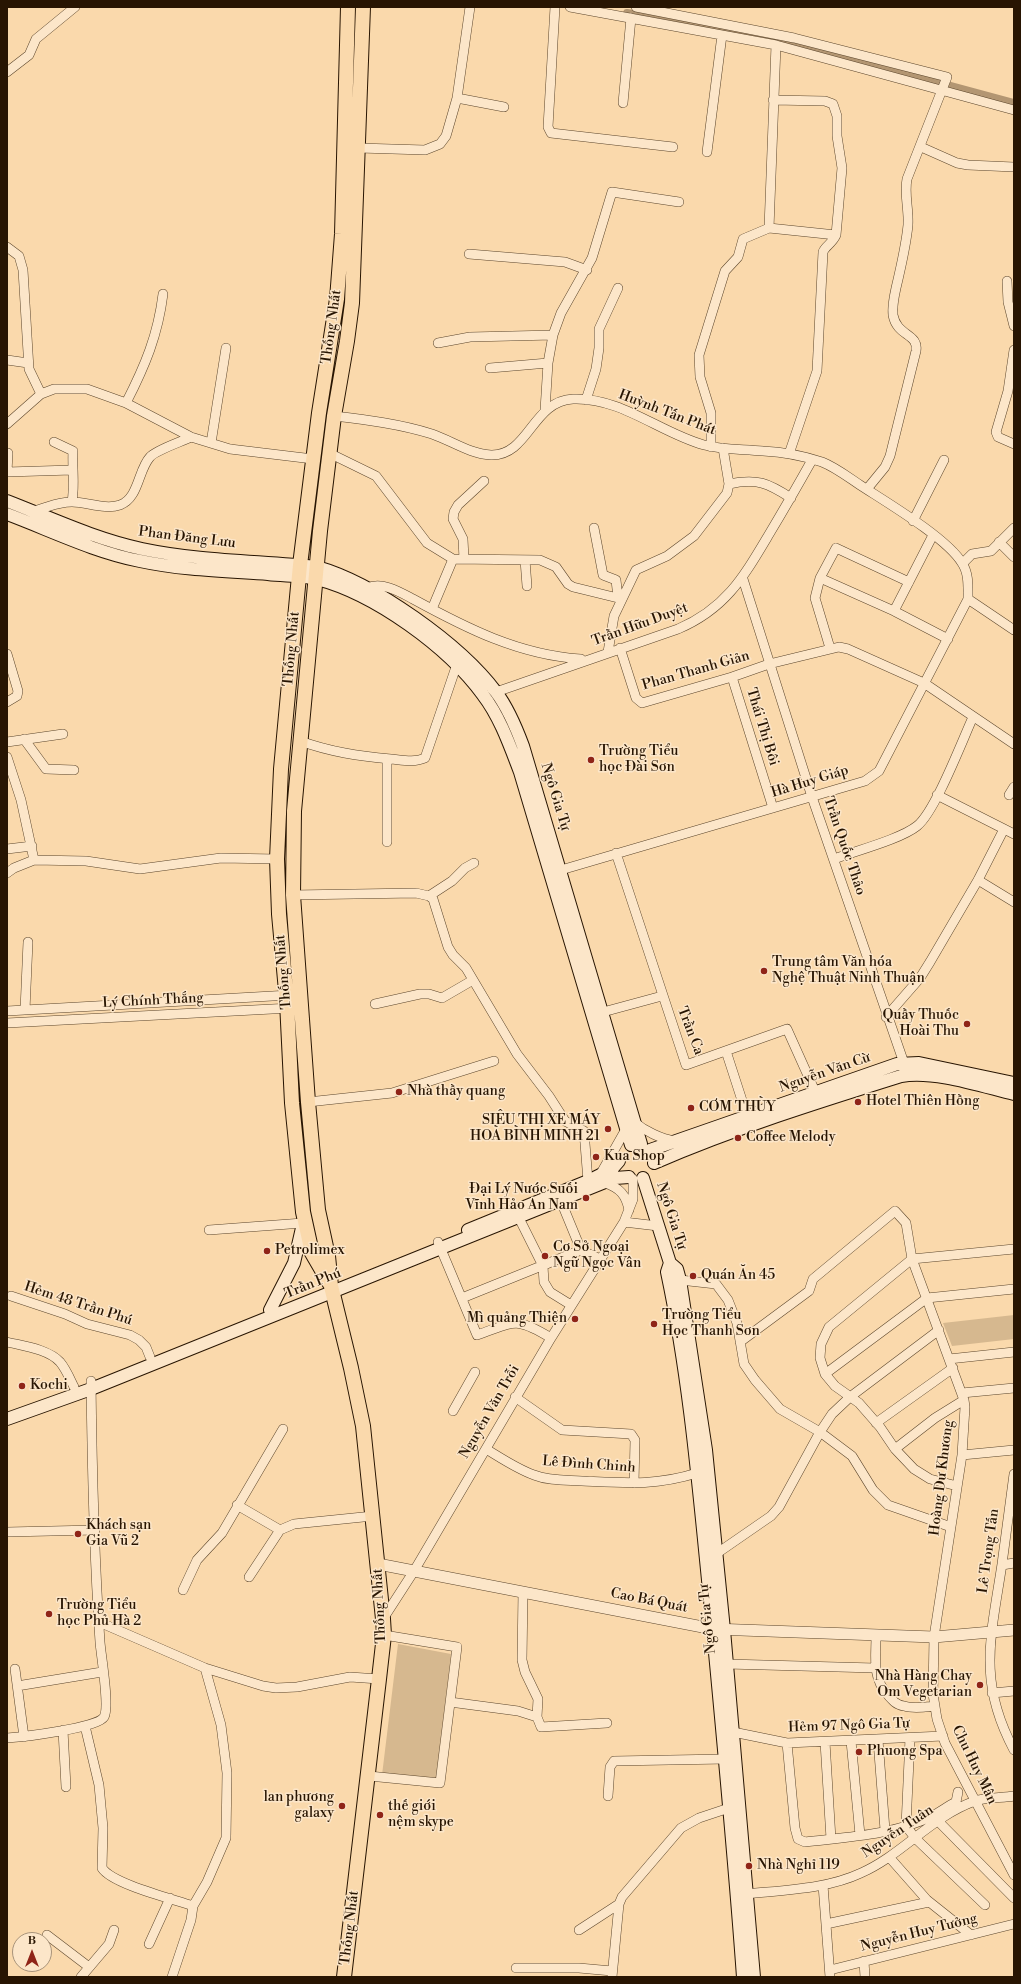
<!DOCTYPE html>
<meta charset="utf-8">
<style>
body{margin:0}
#map{position:relative;width:1021px;height:1984px;overflow:hidden;background:#fad9ac;font-family:"Libre Bodoni",serif}
canvas{display:block}
.frame{position:absolute;inset:0;border:8px solid #281502;pointer-events:none}
.north{position:absolute;left:12px;top:1932px;width:40px;height:40px;box-sizing:border-box;background:#fce6c9;border:1px solid #a79279;border-radius:50%;rotate:0deg;font-size:11px;font-weight:700;line-height:16px;text-align:center;color:#281502}
.north::after{content:'';display:block;margin:auto;width:14px;height:18px;background:#8f2418;clip-path:polygon(50% 0,100% 100%,50% 72%,0 100%)}
</style>
<div id="map">
<canvas width="1021" height="1984"></canvas>
<div class="frame"></div>
<div class="north">B</div>
</div>
<script>
const c = document.querySelector('canvas').getContext('2d');
c.lineJoin = 'round';
function fill(path, color) {
  c.fillStyle = color;
  c.fill(path, 'evenodd');
}
function stroke(path, color, width, dash) {
  c.strokeStyle = color;
  c.lineWidth = width;
  c.lineCap = dash ? 'butt' : 'round';
  c.setLineDash(dash || []);
  c.stroke(path);
}
function drawText(font, color, halo, rows, align = 'center') {
  c.font = font + ' "Libre Bodoni",serif';
  c.lineWidth = 3;
  c.setLineDash([]);
  c.textBaseline = 'middle';
  c.strokeStyle = halo;
  c.fillStyle = color;
  for (const [text, x, y, turn = 0] of rows) {
    c.save();
    c.translate(x, y);
    c.rotate((+turn || 0) * Math.PI / 180);
    c.textAlign = isNaN(turn) ? turn : align;
    if (halo) c.strokeText(text, 0, 0);
    c.fillText(text, 0, 0);
    c.restore();
  }
}
fill(new Path2D(`
 M1014,1315v24l-62,7 -9,-23z
 M398,1644l53,10 -15,127 -54,-6z`), '#d6b88f');
stroke(new Path2D(`
 M627,13l150,26 237,64`), '#b39672', 8);
const minor = new Path2D(`
 M555,7l-7,120 3,6 122,14
 M570,7l206,38 238,65
 M636,7l158,31 153,39 -40,102c-3,15 2,30 1,46 -2,21 -7,42 -12,63 -2,9 -4,18 -3,27 4,22 26,18 23,36l-26,105 -5,11 -18,22
 M7,72l22,-17 7,-16 39,-32
 M457,98l47,9
 M773,100l52,1 8,3 4,12v20l5,32 -6,67c-4,9 -11,11 -13,17l-6,119 -28,83
 M623,103l8,-85
 M921,147l36,16 11,2 46,2
 M359,148l66,2 15,-6 6,-8 11,-38 13,-91
 M707,152l15,-117
 M769,228l67,7
 M7,247l12,9 4,14 6,99 12,25
 M469,254l96,8 22,8
 M1007,281l1,21 6,24
 M438,343l32,-6 83,-2
 M1014,350l-6,41 -12,41 2,5 16,7
 M7,360l21,3
 M490,368l58,-5
 M586,400l10,-31 3,-21v-19l19,-41
 M126,403c19,-37 32,-68 37,-109
 M545,410l3,-47 5,-28 8,-22 31,-55 20,-66 67,10
 M334,416c34,4 66,8 98,18 20,7 38,20 59,21 38,1 41,-54 82,-56 48,-2 87,34 131,46 19,5 40,4 59,6 19,1 41,5 59,11 13,5 26,15 38,23 26,17 87,53 102,78 7,10 6,24 6,36l-89,172 -14,10 -304,89
 M7,424l34,-30 13,-5h33l39,14 65,34 39,12 83,10
 M54,442l19,9c-1,17 2,33 -1,51
 M211,443l15,-95
 M711,447v-34l-11,-36 -1,-22 26,-84 13,-14 5,-18 26,-11 7,-183
 M329,453l47,23 51,67 26,16 87,1 16,7 12,17 5,3 49,12
 M7,472l65,-2
 M7,472l1,-19
 M729,484c28,-6 39,-1 62,14
 M33,511c15,-3 22,-9 39,-9 15,0 33,8 48,3 19,-7 18,-35 30,-48 6,-7 31,-15 41,-20
 M913,521l31,-61
 M594,528l9,47 13,5 2,18
 M999,542l15,15
 M464,559l-1,-20 -10,-20 1,-7 4,-7 26,-24
 M525,560l2,26
 M963,563l9,-9 19,-3 23,-23
 M820,578l74,33 54,28
 M743,579l69,218 94,272
 M367,588c15,-7 33,4 46,11 53,29 106,56 168,60
 M968,599l46,31
 M432,609l21,-50
 M894,611l39,-76
 M620,648l16,50 6,5 90,-26 37,-13 70,-17 9,2 76,34 90,61
 M830,648l-15,-50 5,-20 16,-30 73,34
 M608,652l6,-36 22,-46 31,-14 27,-20 33,-43 2,-9 -6,-36
 M7,654l11,37 -1,5 -10,6
 M732,677l41,131
 M496,692l182,-63c47,-20 65,-51 90,-93 15,-25 30,-51 44,-76
 M24,739l22,30 28,1
 M300,741c31,11 58,15 91,18 11,1 23,4 34,-1l32,-94
 M7,742l56,-8
 M7,757l14,43 13,60
 M387,759v83
 M937,795l77,39
 M1009,795l5,-8
 M7,849l25,-3
 M616,853l70,212 101,-36 31,69
 M834,859c21,-8 67,-20 83,-33 18,-14 45,-85 56,-109
 M7,873l7,-5 20,-8 52,1 54,8 81,-11 56,1
 M978,880l36,22
 M293,895l123,-2 13,3 4,3 15,48 5,8 13,13 51,86 32,42 16,25 19,10 4,50
 M429,896l23,-15 13,-13 9,-5
 M375,1004l45,-10h9l13,4 31,-18
 M25,1010l3,-68
 M7,1011l283,-16
 M603,1012l59,-16
 M886,1017l34,-39 10,-16 48,-82 26,-51
 M7,1023l284,-15
 M726,1051l23,71
 M308,1102l84,-9 102,-32
 M634,1122c11,9 27,17 41,19
 M600,1175l26,-46
 M605,1183c15,5 21,12 24,27
 M558,1194l23,56
 M519,1218l24,48 1,16 6,10 21,13
 M624,1222l34,4
 M209,1230l94,-7
 M438,1242l39,93c38,-13 38,-19 74,3
 M680,1280l36,4 12,16 9,23 7,41 11,16 25,29 40,23 32,24 21,34 15,15 63,22
 M11,1296l54,18 22,10 43,11 9,5 7,7 4,10
 M462,1298l119,-48 19,9
 M7,1342c16,4 41,7 53,20 6,7 10,17 14,25
 M740,1342l69,-51 4,-12 82,-68 11,12 6,36 52,141 1,7 -3,48 -28,182 -1,57 4,25 8,24 69,132
 M949,1359l65,-7
 M825,1374l102,-76 87,-9
 M962,1393l52,-5
 M515,1397l47,33 69,4 4,6 -1,43
 M453,1411l22,-39
 M876,1423l77,-55
 M486,1449c15,9 31,20 48,26 15,6 32,5 48,6 43,2 73,5 115,-8
 M895,1449l40,-31 29,-18
 M962,1455l52,-5
 M1014,1474c-4,30 -8,60 -12,90 -11,73 -25,117 12,186
 M957,1486l-27,-7 -16,-10 -19,-20 -15,-22 -21,-24 -24,-17 -10,-12 -5,-16 1,-14 8,-17 83,-68 102,-10
 M237,1505l43,25
 M7,1532l88,-2
 M716,1554l55,-38 8,-9 41,-75 12,-18 18,-17 89,-67
 M1002,1565l12,-2
 M249,1577l31,-47 14,-6 79,-8
 M183,1590l14,-30 25,-27 61,-104
 M523,1592l-1,68 3,12 13,27 -1,18 4,10 66,-4
 M383,1619l31,-48 137,-233 73,-116 9,-23v-20
 M99,1622l106,46 58,18 13,2 21,-1 53,-10 29,2
 M876,1636c0,21 -4,41 11,58 5,6 9,11 17,12 10,3 21,1 31,0
 M727,1664l148,4
 M15,1669l9,68
 M17,1686l85,-14
 M992,1693l22,-2
 M450,1702l68,9 19,6
 M85,1726l14,59 4,43 -1,40c10,16 71,31 91,38
 M63,1730l3,57
 M733,1732l54,11 156,-7
 M7,1738c15,-1 91,-10 97,-21 6,-10 -3,-61 -4,-75 -6,-87 -8,-174 -9,-261
 M878,1740l7,90
 M851,1741l9,94
 M825,1742l6,97
 M787,1743l8,85 3,11 7,3c42,-5 89,-7 127,-26 8,-4 16,-10 24,-14l2,-10
 M369,1776l71,7 17,-136 -73,-12
 M608,1796l2,-29 4,-6 111,-2
 M938,1821l76,77
 M906,1826l9,12 70,67
 M906,1826l4,-88
 M890,1858l37,42 44,35
 M823,1885l7,92
 M747,1894c38,-4 80,-5 114,-21 41,-18 71,-57 114,-72 11,-4 27,-3 39,-5
 M826,1924l103,-22
 M579,1930l40,-26
 M47,1935l42,32
 M149,1944l21,-46
 M864,1961l1,16
 M516,1968h63l33,3
 M830,1970l184,-46
 M81,1977l28,-33 5,-14
 M172,1977l19,-57 2,-14 14,-24 19,-44 1,-65 -6,-48 -16,-57
 M612,1977l7,-73 3,-7 59,-69 18,-10 30,-10`);
const tertiary = new Path2D(`
 M378,1564l335,65 221,8 80,-7`);
const secondary = new Path2D(`
 M7,501c44,17 88,38 135,48 57,12 117,12 175,18 57,16 143,77 179,125 12,16 20,35 27,54l118,398
 M7,514c43,16 87,38 133,47 42,9 85,10 128,13 16,2 34,1 49,5 58,15 131,68 166,116 17,22 27,51 37,77l111,373
 M650,1150l247,-86 22,-1 95,20
 M654,1163c81,-35 164,-61 247,-87 33,-6 80,10 113,18
 M643,1178l27,85 7,6 3,11 26,170 18,180 30,347
 M468,1230l120,-49 24,-12 7,-8
 M670,1263l-3,9c23,108 32,219 43,328 12,126 24,251 33,377
 M270,1310l24,-47 10,-44
 M7,1419l84,-30 524,-211 14,-1`);
const primary = new Path2D(`
 M330,1284l-18,-31 -9,-41 -11,-109 -5,-101 -8,-88 -2,-55 4,-90 19,-204 19,-152 18,-114 5,-65 6,-227
 M344,1977l35,-298 5,-44 -1,-16 -20,-193 -12,-58 -20,-82 -3,-30 -10,-46 -10,-108 -15,-207 1,-84 26,-280 14,-115 13,-75 5,-38 11,-296`);
stroke(minor, '#5c462c', 10);
stroke(tertiary, '#5c462c', 12);
stroke(secondary, '#281502', 14);
stroke(primary, '#281502', 16);
stroke(minor, '#fce6c9', 9);
stroke(tertiary, '#fce6c9', 11);
stroke(secondary, '#fce6c9', 12);
stroke(primary, '#fad9ac', 14);
for (const [x, y, r, color] of [
 [591,760,4,"#8f2418"],
 [764,971,4,"#8f2418"],
 [967,1024,4,"#8f2418"],
 [399,1092,4,"#8f2418"],
 [858,1102,4,"#8f2418"],
 [691,1108,4,"#8f2418"],
 [608,1129,4,"#8f2418"],
 [738,1138,4,"#8f2418"],
 [596,1157,4,"#8f2418"],
 [586,1198,4,"#8f2418"],
 [267,1251,4,"#8f2418"],
 [545,1256,4,"#8f2418"],
 [693,1276,4,"#8f2418"],
 [575,1319,4,"#8f2418"],
 [654,1324,4,"#8f2418"],
 [22,1386,4,"#8f2418"],
 [78,1534,4,"#8f2418"],
 [49,1614,4,"#8f2418"],
 [980,1685,4,"#8f2418"],
 [859,1752,4,"#8f2418"],
 [342,1806,4,"#8f2418"],
 [380,1815,4,"#8f2418"],
 [749,1866,4,"#8f2418"]
]) {
  const dot = new Path2D();
  dot.arc(x, y, r, 0, 2 * Math.PI);
  c.fillStyle = color;
  c.fill(dot);
  stroke(dot, '#fce6c9', 1.5);
}
drawText('14px', '#281502', '#fce6c9', [
 ["Thống Nhất",332,327,-82],
 ["Huỳnh Tấn Phát",667,413,21],
 ["Phan Đăng Lưu",187,538,7],
 ["Trần Hữu Duyệt",640,625,-20],
 ["Thống Nhất",292,649,-85],
 ["Phan Thanh Giản",696,671,-16],
 ["Thái Thị Bôi",762,727,73],
 ["Hà Huy Giáp",810,782,-17],
 ["Ngô Gia Tự",555,797,73],
 ["Trần Quốc Thảo",844,846,71],
 ["Thống Nhất",284,972,-95],
 ["Lý Chính Thắng",153,1001,-3],
 ["Trần Ca",690,1031,69],
 ["Nguyễn Văn Cừ",825,1073,-19],
 ["Ngô Gia Tự",671,1216,72],
 ["Trần Phú",313,1284,-22],
 ["Hẻm 48 Trần Phú",78,1304,18],
 ["Nguyễn Văn Trỗi",490,1412,-60],
 ["Lê Đình Chinh",589,1465,4],
 ["Hoàng Dư Khương",942,1478,-83],
 ["Lê Trọng Tấn",989,1551,-82],
 ["Cao Bá Quát",649,1601,11],
 ["Thống Nhất",380,1606,-93],
 ["Ngô Gia Tự",708,1619,-96],
 ["Hẻm 97 Ngô Gia Tự",849,1726,-2],
 ["Chu Huy Mân",974,1765,64],
 ["Nguyễn Tuân",898,1832,-34],
 ["Thống Nhất",350,1928,-83],
 ["Nguyễn Huy Tưởng",919,1933,-14]
]);
drawText('14px', '#281502', '#fce6c9', [
 ["Trường Tiểu",599,752],
 ["học Đài Sơn",599,768],
 ["Trung tâm Văn hóa",772,963],
 ["Nghệ Thuật Ninh Thuận",772,979],
 ["Quầy Thuốc",959,1016,"right"],
 ["Hoài Thu",959,1032,"right"],
 ["Nhà thầy quang",407,1092],
 ["Hotel Thiên Hồng",866,1102],
 ["CƠM THÙY",699,1108],
 ["SIÊU THỊ XE MÁY",600,1121,"right"],
 ["HOÀ BÌNH MINH 21",600,1137,"right"],
 ["Coffee Melody",746,1138],
 ["Kua Shop",604,1157],
 ["Đại Lý Nước Suối",578,1190,"right"],
 ["Vĩnh Hảo An Nam",578,1206,"right"],
 ["Cơ Sở Ngoại",553,1248],
 ["Ngữ Ngọc Vân",553,1264],
 ["Petrolimex",275,1251],
 ["Quán Ăn 45",701,1276],
 ["Trường Tiểu",662,1316],
 ["Học Thanh Sơn",662,1332],
 ["Mì quảng Thiện",567,1319,"right"],
 ["Kochi",30,1386],
 ["Khách sạn",86,1526],
 ["Gia Vũ 2",86,1542],
 ["Trường Tiểu",57,1606],
 ["học Phủ Hà 2",57,1622],
 ["Nhà Hàng Chay",972,1677,"right"],
 ["Om Vegetarian",972,1693,"right"],
 ["Phuong Spa",867,1752],
 ["lan phương",334,1798,"right"],
 ["galaxy",334,1814,"right"],
 ["thế giới",388,1807],
 ["nệm skype",388,1823],
 ["Nhà Nghỉ 119",757,1866]
], 'left');
</script>
